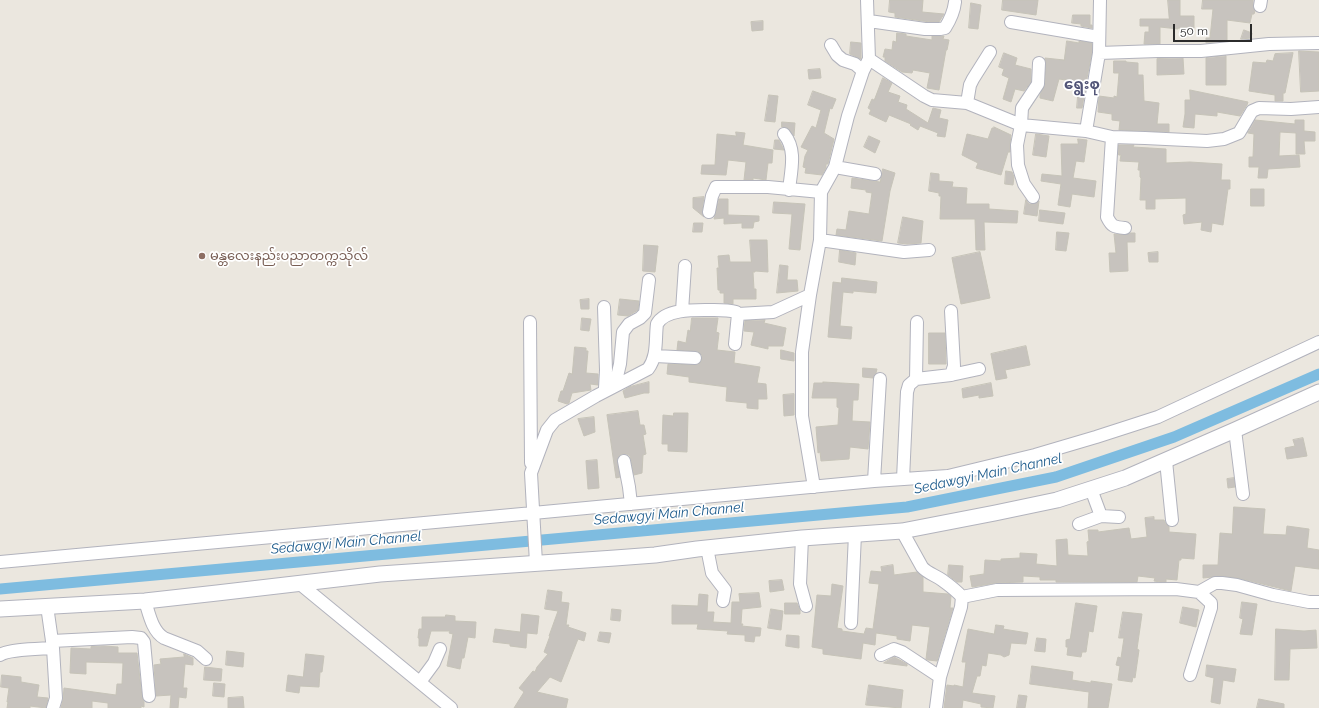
<!DOCTYPE html>
<meta charset="utf-8">
<style>
body{margin:0}
#map{position:relative;width:1319px;height:708px;overflow:hidden;background:#ebe7df;font-family:Raleway,sans-serif}
canvas{display:block}
.scale{position:absolute;left:1173px;top:24px;width:79px;height:18px;box-sizing:border-box;border:2px solid #2b2b2b;border-top:0;padding-left:5px;font-size:12px;line-height:14px;white-space:nowrap;color:#2b2b2b;-webkit-text-stroke:3px #fff;paint-order:stroke}
</style>
<div id="map">
<canvas width="1319" height="708"></canvas>
<div class="scale">50 m</div>
</div>
<script>
const c = document.querySelector('canvas').getContext('2d');
c.lineJoin = 'round';
function stroke(path, color, width, dash) {
  c.strokeStyle = color;
  c.lineWidth = width;
  c.lineCap = dash ? 'butt' : 'round';
  c.setLineDash(dash || []);
  c.stroke(path);
}
function fill(path, color) {
  c.fillStyle = color;
  c.fill(path, 'evenodd');
}
function drawText(font, color, halo, rows, align = 'center') {
  c.font = font + ' Raleway,"Noto Sans Myanmar",sans-serif';
  c.lineWidth = 3.5;
  c.setLineDash([]);
  c.textBaseline = 'middle';
  c.strokeStyle = halo;
  c.fillStyle = color;
  for (const [text, x, y, turn = 0] of rows) {
    c.save();
    c.translate(x, y);
    c.rotate((+turn || 0) * Math.PI / 180);
    c.textAlign = isNaN(turn) ? turn : align;
    if (halo) c.strokeText(text, 0, 0);
    c.fillText(text, 0, 0);
    c.restore();
  }
}
stroke(new Path2D(`
 M0,589l907,-82 149,-30 118,-40 145,-63`), '#7ebce0', 11);
const building = new Path2D(`
 M890,0h33l-1,12 22,2 -5,8h-9l-35,-5v-4l-6,-1z
 M1003,0h35l-2,15 -34,-5z
 M1168,0h12v16h14v12h-16v1l-18,-2v17h-16l1,-12h4v-6h-9v-7h29z
 M1203,0h50v5l2,6 -1,3h-2l-2,9 -23,-3v21l-21,2v-5h4l3,-29h-11z
 M971,3l10,2 -3,24 -9,-1z
 M1073,15h17v10h2v3l-11,-2v-2l-9,-1z
 M763,21v9l-11,1 -1,-9z
 M1244,30l8,3 -1,5 -10,1z
 M897,33l9,1v2l26,4v-4h12l-1,3 6,1 -2,10h-1l-7,40 -12,-2 3,-15 -17,-3 -1,3 -10,-1 -17,-11v-4h-2l2,-8 7,1 1,-9 3,1z
 M1067,41l12,2v-2l13,2v9l-6,31 -27,-4 -6,22 -13,-3v-3l5,-11 1,-21 -1,-5 19,2z
 M851,42l10,1v16l-11,-5z
 M1299,51l20,1v39l-18,1z
 M1004,53l13,5 -2,7 16,4v13l-7,9 -9,-2 -4,13 -8,-3 6,-21 -7,-3 2,-6 -5,-2z
 M1293,53l-8,40h-2v8h-8v-6l-26,-4 4,-29 13,1 1,-3 6,1 2,-7z
 M1226,56v29h-20v-27z
 M1183,58l1,16 -27,1v-16z
 M1114,61h12v1l12,1v12h5l1,26 15,2 -2,21h12v8l-50,-2 1,-9 -8,-1v-6l-14,-2 1,-16 15,2v-2l3,1 2,-24h-5z
 M820,69l1,9 -12,1 -1,-9z
 M883,78l9,5 -4,9 12,4 -2,6 9,3 -1,4 22,14 5,-15 8,2 -2,8 9,2 -3,17 -8,-1 1,-3 -18,-7 -2,4 -8,-5 1,-1 -22,-9 -3,7 -17,-8 2,-4 -3,-2 4,-9 2,1z
 M1079,84l7,1 -4,23h-5z
 M1190,90l58,12 -1,3 -7,11 -23,-4v4l-22,-2 -1,14 -11,-1 2,-13v-14h5z
 M813,91l23,8 -4,10 -2,-1 -6,25 10,6 -6,25h-2v4l-4,7 -17,-2 1,-5 -3,-1 2,-11 3,-6 -7,-3 11,-21 4,2 5,-18 -13,-5z
 M769,95l9,1 -3,26 -10,-1z
 M1255,120l40,4v-4h9v11l11,1v9h-11l1,13h-9v-21l-16,-1 -1,24 20,-1 1,12 -32,2 -1,9h-9l1,-11h-10v-10h4l1,-23 -6,-1z
 M782,122l13,1 -1,13 -6,-8 -6,-1z
 M994,127l17,8 -1,9v8h-2l-7,23 -25,-7 2,-5 -16,-8 5,-21 21,5 4,-11h2z
 M736,132l9,1 -2,12 30,5 -1,13h-4l-2,17 -13,-2v2h-9l2,-18 -18,-2 -2,15 -25,-1 1,-9h13l2,-31 19,2z
 M1036,134l13,2 -3,21 -13,-2z
 M869,136l11,5 -5,12 -11,-6z
 M1078,139l9,1 -3,22 -8,-1 -3,17 23,3 -2,16 -22,-3 -2,13 -12,-2 3,-21 -20,-3 1,-7 20,2 -1,-32h17z
 M775,140h4l5,10 -10,-1z
 M1119,145h15l-1,2 33,2v14l24,-1 32,2 -1,16h9v9h-2l-5,36 -11,-2 -1,9 -10,-2 1,-8 -18,2 -1,-9 3,-1v-16l-31,1v10h-9v-9h-6l1,-22 -1,-1v-7h-2l1,-8 -19,-1 1,-6h-2z
 M883,169l12,4 -5,18 -8,50 -46,-6 1,-6 9,1 3,-19 20,3 3,-21 -6,-1v-2l-15,-2 1,-10 28,4z
 M1006,171l6,1 2,5 -1,8 -8,-1z
 M931,173l8,1v7l14,1 -1,5 15,1 -1,16h23v5l29,2 -1,12 -33,-1 1,28h-9l-1,-31h-35l1,-23h-2v-3l-10,-2z
 M1251,189h13v17h-13z
 M704,197l-2,14 2,6 -11,-9v-10z
 M719,199h9v16l31,1v5l-5,1 -1,6h-11v-5l-18,1v-6l-10,1 2,-6z
 M1026,200l3,4h4l6,-3 -2,15 -13,-2z
 M774,202l31,2 -5,46 -11,-1 3,-35 -19,-1z
 M1040,210l25,3 -2,11 -24,-3z
 M903,217l20,4 -2,22 -14,1 -9,-1z
 M694,223h9l-1,9h-9z
 M1057,232l12,1 -3,18 -10,-1z
 M1130,233h5v9h-8l1,29 -18,1 -1,-19h7l-2,-19 11,1z
 M750,240h17l1,32 -13,-1v1h-2l1,17h2v10h-23v5l-9,-1v-10h-4v-3h-2l-1,-22h2l-1,-12 11,-1 1,7h21z
 M644,245l14,1 -3,26 -12,-1z
 M840,250l16,3 -1,12 -16,-3z
 M980,252l10,46 -29,6 -9,-46z
 M1158,252v10h-9l-1,-9z
 M780,265l8,1 -1,14h10l1,11 -21,2z
 M842,278l35,4 -1,11 -23,-2v2l-10,-1 -3,34 12,1 -1,12 -23,-2 5,-55 8,1z
 M589,299v10h-8l-1,-9z
 M620,299l19,2 -1,9 -10,6 -10,-1z
 M582,318l9,1 -2,12 -8,-1z
 M692,318h26l-2,14 3,1 -2,17 18,2 -1,11 26,4 -3,16 9,1 1,15h-9v10l-11,-1v-5l-21,-2 1,-14 -38,-5v-5l-22,-3 1,-10 27,1 4,-1 2,-2 1,-7 -3,-3 -22,-2 1,-9 8,2 2,-13 2,1z
 M765,320l-1,3 22,5 -3,18h-15v3l-17,-4 3,-13 -10,-1 1,-10z
 M929,333h16l1,31h-17z
 M1026,346l4,19 -25,5 2,8 -11,2 -5,-26z
 M575,347l11,1v3h2l-2,22 12,1v11l-8,-1 1,6 -19,3 -3,10 -2,1 -9,-3 3,-10h2l6,-18 3,1z
 M781,350l13,3v8l-13,-2z
 M863,368l14,1 -1,4 -3,5 -10,-1z
 M649,382v11h-5l-19,5 -2,-7 6,-4z
 M823,382l36,2 -1,16h-5l-1,21 18,1 -2,27 -18,-2 -1,12 -28,2 -1,-9 -2,1 -2,-26 22,-2 1,-17 -2,-1v-9h-25l2,-15h9z
 M991,383l2,13 -14,2v-3l-16,3 -1,-9z
 M794,394v21l-10,1 -1,-21z
 M638,411l2,14h4l2,9 -3,1 3,19 -3,1 -1,18 -8,2 -4,-19 -3,-2h-4l-4,2 -2,3 3,18 -4,1 -9,-63z
 M674,413h14l-1,39 -19,-1v-7h-6l1,-29 10,1z
 M594,417l1,15 -11,4 -6,-17z
 M1303,438l4,18 -20,3 -2,-11 10,-2 -2,-6z
 M597,460l2,28 -11,1 -2,-28z
 M1234,478l1,9 -7,1 -1,-9z
 M1234,507l31,2 -2,25 23,1 1,-9 22,3 -2,19 12,2v19l-24,-3 -4,25 -53,-13 -16,-2 -19,2v-13h15l2,-32 12,1z
 M1154,517v3h10l2,4 3,3v5l27,2 -2,25 -13,-1v2h-2l-2,20 -11,-1v3h-6l-6,-1 1,-3 -17,-2 -1,6h-81v-2h-16v-3l-17,-1v6l-27,1 -24,4 -2,-11 14,-2 1,-14 16,1v-2l19,-1v-5l17,1 -1,10 21,2 -1,-26 11,-1 1,16 20,1 -1,-14 2,-1 -1,-11h10v2l31,-4 2,11 16,-2 -2,-19z
 M893,565l1,10 23,-3 6,5v15l25,2 3,2 -1,12h3l-16,53 -9,-1 -2,-1 4,-32 -18,-2 -2,16 -13,-2v-3l-21,-3 -1,12 -12,-2 -2,16 -38,-5v-5l-11,-2 5,-52 14,1 1,-12 11,2 -6,42 5,1v2l22,3 2,-6 7,1 6,-45 -10,-1 2,-12 11,1 -1,-5z
 M949,565l14,1 -1,16h-5l-9,-7z
 M782,580l2,10 -14,2 -1,-11z
 M548,590l14,2 -1,10 8,1 -3,22h3l-1,2 18,6 -2,8 -6,-2 -17,43 -11,-5 -13,15 31,7 -2,9h-52l10,-16 -5,-4 14,-17 2,1 2,-5 11,-13 -4,-2 6,-16h-1l9,-25 -13,-2z
 M759,593l2,14 -19,2 -1,15h2l-1,2 19,2 -1,8h-5l-1,6 -9,-1v-6l-18,-1 1,-3 -31,-2 1,-5h-26v-19l26,1 1,-12 9,1 -1,17h7l-1,10 18,1 1,-21h8l-1,-8z
 M1242,602l15,2 -5,31 -12,-1 3,-15 -3,-1z
 M785,603h12l3,7v4h-15z
 M1076,603l21,3 -4,26 -4,-1 -3,21h-4l-1,5 -14,-2 1,-8h-2v-7l4,-1z
 M1183,607l16,3 -3,17 -16,-4z
 M612,609l9,1 -1,11 -9,-1z
 M771,609l12,2 -2,19 -13,-2z
 M1123,612l19,2 -5,35 2,1 -4,28 -2,-1 -1,5 -14,-2 2,-14 -4,-1 2,-8 3,1 3,-20h-5z
 M522,614l17,2 -2,18 -10,-1 -1,15 -16,-2v-2l-17,-2 2,-13 25,3z
 M446,615l9,1v5l21,1 -1,16 -7,-1 -4,21h-2l-2,11 -13,-3 6,-32 -4,-1 1,-2h-19l-4,15h-8v-8h-1l1,-9h3v-12h23z
 M996,625l8,1 -1,3 25,4 -2,11 -15,-1 -2,12 -5,2 -3,-2 -13,-2 -2,13 -4,-1 -2,11h-3l-5,17 23,3 -2,12 -12,-1v-3l-18,-4 -1,8h-18l3,-23 7,1v-1l9,2 3,-25h-4l6,-33 26,5z
 M1276,629l28,2 12,-1 1,18 -27,1 -1,31h-14z
 M600,632l11,1 -2,10 -11,-2z
 M787,635l12,1v12l-13,-2z
 M1037,638l9,1 -1,13 -10,-1z
 M104,646l14,1v6h19l5,44 2,5v5l-3,-1v2h-33v-5l-16,-2v7h-31l2,-8 1,-12 52,7 1,-11h5l1,-21 -37,-1v12l-16,-1 1,-25 20,1v-2z
 M227,651l17,2 -1,14 -17,-2z
 M184,654l9,4v7l-8,-1 -2,24h4l-1,10 -7,-1 -1,11h-8l1,-13 -15,1 -2,-31 7,-1 -1,-5 24,-2z
 M306,654l18,2 -2,16h-2l-1,15 -19,-1 -1,7 -13,-2 2,-16 15,2z
 M894,657l13,7v2l-23,-3z
 M1207,665l29,4 -2,13 -11,-2 -3,24 -9,-2 3,-24 -8,-2z
 M1032,666l41,6 -1,8 19,3v-2l21,3 -4,24h-20l1,-16 -59,-8z
 M205,667l17,2 -1,12 -17,-1z
 M2,675l19,2v5l18,3 -2,12 11,1 -2,10 -16,-2v2h-23l1,-6h-1l2,-14 -8,-1z
 M214,683l11,1 -1,13 -11,-1z
 M869,685l34,5 -2,18 -35,-3z
 M1019,695l8,1 -2,12h-8z
 M243,697l1,11h-16v-10z
 M1259,699l25,5v4h-27z`);
fill(building, '#c7c3be');
stroke(building, '#c6c3b8', 1);
const minor = new Path2D(`
 M867,0l2,59
 M1260,6l1,-6
 M869,21l56,8h15l5,-1c5,-8 9,-17 10,-26
 M1011,22l88,15
 M831,45l6,10 6,5 12,4 8,7
 M1099,53l59,-2h43l68,-7 50,-1
 M967,103l3,-18 3,-6 17,-27
 M1086,131l13,-78 1,-53
 M784,134c13,16 7,36 5,56
 M1112,137l-5,80c5,10 7,10 18,11
 M835,167l40,7
 M1033,197l-9,-13 -6,-19 -1,-20 4,-20 1,-17 16,-24 1,-21
 M709,212l3,-16 4,-9h52l53,5
 M820,240l84,12 25,-2
 M604,307l2,63 -1,18
 M682,311l3,-45
 M738,314l35,-2 37,-17
 M530,322l1,141
 M655,356l40,2
 M951,375l28,-6
 M916,379l1,-57
 M607,387l9,-6 4,-17 3,-32 6,-8 11,-6 5,-5 4,-33
 M1235,430l8,64
 M624,461l5,26 2,17
 M1166,461l6,59
 M903,479l4,-87 2,-7 7,-6 35,-4 3,-9 -3,-55
 M874,481l6,-102
 M814,487l-12,-71v-64l8,-57 10,-55 1,-48 14,-25 13,-51 15,-45 6,-12 55,37 8,4 35,3 54,22 65,6 26,6 33,1 62,3 17,-2 15,-6 13,-22 7,-3 32,1 28,-2
 M1101,516l18,1
 M1079,524l22,-8 -10,-27
 M902,531l20,36c5,6 13,8 20,13 7,5 14,10 20,17l-1,10 -21,70 -4,31
 M802,538l-2,46 6,22
 M707,548l5,25 13,17 -2,11
 M0,562l533,-49 341,-32 74,-5 87,-21 61,-18 62,-20 161,-75
 M536,563l-5,-90 16,-43 8,-10 41,-24 52,-27c10,-13 7,-30 9,-45 9,-16 40,-14 57,-14 7,0 15,0 22,2l2,2 -3,30
 M299,583l152,125
 M962,597l35,-7 179,-1 23,3 16,-9h7l15,2 36,10 36,7h10
 M145,601c4,12 7,30 19,37l33,13 9,8
 M47,606l6,42 3,50 -3,10
 M851,623l4,-89
 M52,641l80,-4 9,1 3,4 5,54
 M0,655c9,-6 41,-6 53,-7
 M881,655l13,-6 8,3 38,25
 M1190,675l21,-67v-5l-12,-11
 M420,682l14,-19 6,-14`);
const tertiary = new Path2D(`
 M0,609l145,-8 72,-8 163,-19 235,-16 40,-3 42,-6 105,-11 100,-7 93,-18 62,-13 68,-22 110,-48 84,-38`);
stroke(minor, '#b2b3bd', 14);
stroke(tertiary, '#b2b3bd', 17);
stroke(minor, '#fff', 12);
stroke(tertiary, '#fff', 15);
for (const [x, y, r, color] of [
 [202,256,4,"#8d6e63"]
]) {
  const dot = new Path2D();
  dot.arc(x, y, r, 0, 2 * Math.PI);
  c.fillStyle = color;
  c.fill(dot);
  stroke(dot, '#fff', 1.5);
}
drawText('13px', '#785e54', '#fff', [
 ["မန္တလေးနည်းပညာတက္ကသိုလ်",210,256]
], 'left');
drawText('italic 14px', '#1d5b8c', '#fff', [
 ["Sedawgyi Main Channel",988,474,-12],
 ["Sedawgyi Main Channel",669,514,-5],
 ["Sedawgyi Main Channel",346,543,-5]
]);
drawText('bold 15px', '#505376', '#fff', [
 ["ရွေးစု",1082,84]
]);
</script>
